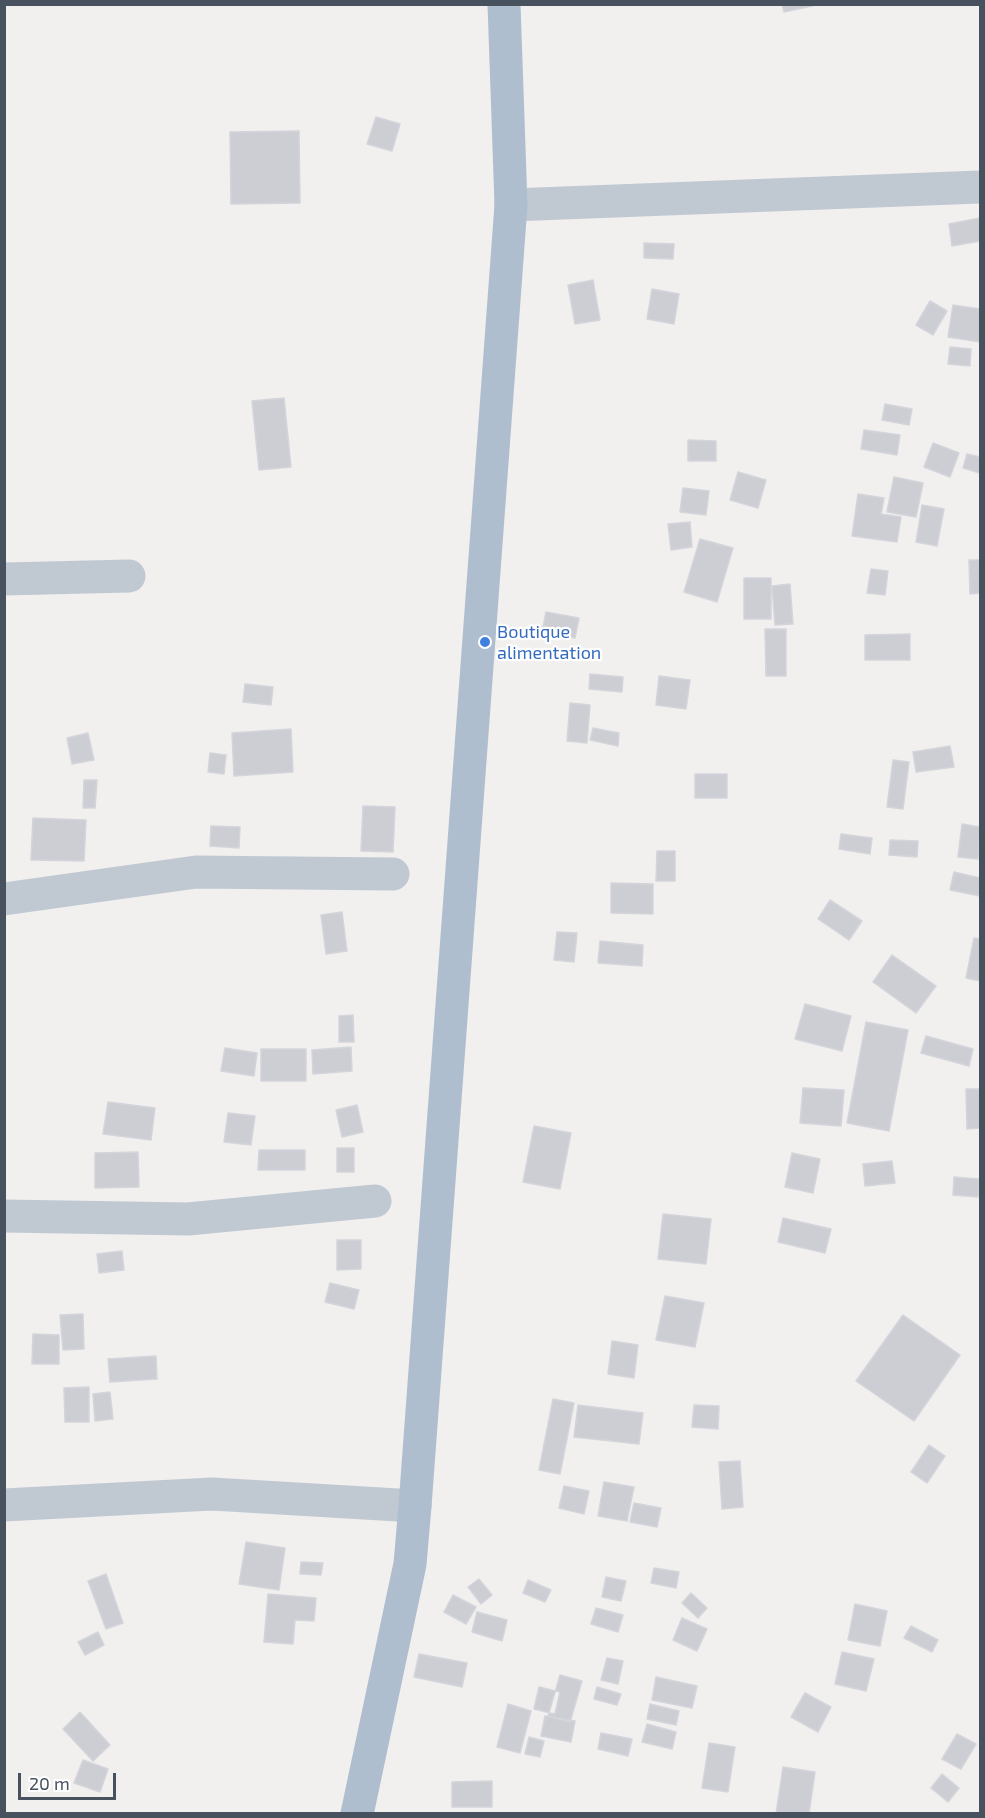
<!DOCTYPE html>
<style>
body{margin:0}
#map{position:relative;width:985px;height:1818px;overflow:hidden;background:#f2efef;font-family:"Exo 2",sans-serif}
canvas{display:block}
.frame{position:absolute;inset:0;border:6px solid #47525e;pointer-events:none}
.scale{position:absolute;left:18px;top:1773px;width:98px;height:27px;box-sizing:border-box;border:3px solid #47525e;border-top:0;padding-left:8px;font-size:18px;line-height:21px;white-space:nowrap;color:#47525e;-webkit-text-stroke:4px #fff;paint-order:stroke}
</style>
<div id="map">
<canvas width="985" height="1818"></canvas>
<div class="frame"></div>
<div class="scale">20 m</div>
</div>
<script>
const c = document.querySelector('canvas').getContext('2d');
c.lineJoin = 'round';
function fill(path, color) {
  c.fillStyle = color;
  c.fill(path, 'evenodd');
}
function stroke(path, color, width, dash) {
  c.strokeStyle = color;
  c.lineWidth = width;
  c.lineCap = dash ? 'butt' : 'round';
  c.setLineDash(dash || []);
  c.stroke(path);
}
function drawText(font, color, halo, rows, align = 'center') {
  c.font = font + ' "Exo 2",sans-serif';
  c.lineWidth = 4.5;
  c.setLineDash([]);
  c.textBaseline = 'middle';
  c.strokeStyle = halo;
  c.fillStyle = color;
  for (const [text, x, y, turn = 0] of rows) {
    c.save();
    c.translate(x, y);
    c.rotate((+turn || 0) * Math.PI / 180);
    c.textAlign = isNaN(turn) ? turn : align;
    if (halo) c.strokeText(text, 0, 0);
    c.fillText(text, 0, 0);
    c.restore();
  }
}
const building = new Path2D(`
 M782,4h39l-37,8z
 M376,117l24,7 -8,27 -25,-7z
 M299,131l1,72 -69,1 -1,-72z
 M980,218v23l-28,5 -3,-22z
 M644,243l30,1 -1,15 -29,-1z
 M593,280l7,40 -25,4 -7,-39z
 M652,289l27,5 -5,30 -27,-5z
 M930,301l17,10 -14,24 -17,-10z
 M953,305l27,4v33l-32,-5z
 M950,347l21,2 -1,17 -22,-2z
 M284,398l7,69 -32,3 -7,-69z
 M885,404l27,5 -3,16 -27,-5z
 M864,430l36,5 -3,20 -36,-6z
 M688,440l28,1v20h-28z
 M933,443l26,10 -9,24 -26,-10z
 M967,454l13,3v16l-17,-5z
 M738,472l28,8 -8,28 -28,-8z
 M894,477l29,6 -7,34 -29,-5z
 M683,488l26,3 -3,24 -26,-3z
 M858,494l26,4 -3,16 20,3 -4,25 -45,-6z
 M922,505l22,4 -7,37 -21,-4z
 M690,522l2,25 -21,3 -3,-26z
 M700,539l33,9 -16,54 -33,-10z
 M969,560h11v33l-10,1z
 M871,569l17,2 -3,24 -18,-2z
 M744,578h27v41h-27z
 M790,584l3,40 -18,1 -3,-39z
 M546,612l33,6 -4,20 -33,-5z
 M765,629h21v47h-20z
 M910,634v26h-45v-25z
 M590,674l33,3 -1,15 -33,-3z
 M659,676l31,4 -4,29 -30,-4z
 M245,684l28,3 -2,18 -28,-3z
 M570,703l20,2 -3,38 -20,-2z
 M593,728l26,5 -1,13 -28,-6z
 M291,729l2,43 -59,4 -2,-43z
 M88,733l6,27 -22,4 -5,-26z
 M950,746l4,21 -38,5 -3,-20z
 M210,753l16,2 -2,19 -16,-2z
 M893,760l16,2 -6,47 -16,-2z
 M695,774h32v24h-32z
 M84,780h13l-2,28h-12z
 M363,806l32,1 -2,45 -32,-1z
 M33,818l53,2 -2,41 -53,-1z
 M962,824l18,3 -2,32 -20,-2z
 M211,826l29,1 -1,21 -29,-2z
 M841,834l31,4 -2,16 -31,-5z
 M890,840l28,1 -1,16 -28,-2z
 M657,851h18v30h-19z
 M954,872l26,6v18l-30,-6z
 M611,883l42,1v30l-42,-1z
 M830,900l32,21 -13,19 -31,-21z
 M342,912l5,39 -21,3 -5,-39z
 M557,932l20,1 -3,29 -20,-2z
 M974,938l6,1v42l-14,-3z
 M600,941l43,4 -1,21 -44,-3z
 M892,955l44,31 -20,27 -43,-31z
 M805,1004l46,12 -9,35 -47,-12z
 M353,1015l1,27h-15v-26z
 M866,1022l42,8 -19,101 -42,-8z
 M926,1036l47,13 -4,17 -48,-13z
 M351,1047l1,24 -39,3 -1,-24z
 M225,1048l32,5 -3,23 -33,-5z
 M261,1049h45v32h-45z
 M803,1088l41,2 -3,36 -41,-3z
 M966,1089h14v39l-13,1z
 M108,1102l47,6 -4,32 -48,-6z
 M357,1105l6,27 -21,5 -6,-27z
 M228,1113l27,3 -4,29 -27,-3z
 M534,1126l37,7 -11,56 -37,-7z
 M337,1148h17v24h-17z
 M259,1150h46v20h-47z
 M138,1152l1,35 -44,1v-35z
 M792,1153l28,6 -7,34 -28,-6z
 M892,1161l3,22 -30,3 -2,-22z
 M954,1177l25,2 -1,18 -25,-2z
 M663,1214l48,5 -5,45 -48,-5z
 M783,1218l48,11 -6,24 -47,-11z
 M337,1240h24v29l-24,1z
 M122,1251l2,19 -25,3 -2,-19z
 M330,1283l29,7 -5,19 -29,-7z
 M665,1296l39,7 -9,44 -39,-7z
 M83,1314l1,35 -21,1 -3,-35z
 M903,1315l57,40 -46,66 -58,-40z
 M33,1334l26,1v29h-27z
 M612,1341l26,4 -4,33 -26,-4z
 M156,1356l1,23 -47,3 -2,-23z
 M89,1387v35h-24l-1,-34z
 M110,1392l3,27 -18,2 -2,-27z
 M553,1399l21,4 -14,71 -21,-4z
 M578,1405l65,8 -4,31 -65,-7z
 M694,1405l25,1 -1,23 -26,-2z
 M929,1445l16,11 -18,27 -16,-11z
 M740,1461l3,46 -21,2 -3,-47z
 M604,1482l30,5 -7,34 -29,-5z
 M564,1486l25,5 -5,23 -25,-6z
 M634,1503l27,5 -4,19 -27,-5z
 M246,1542l39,6 -6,42 -40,-6z
 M301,1562l22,1 -2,12 -21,-1z
 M654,1568l25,4 -3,16 -25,-5z
 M106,1574l17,49 -17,6 -18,-48z
 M606,1577l20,4 -5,20 -19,-4z
 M479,1579l13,16 -11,9 -13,-17z
 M528,1580l23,10 -6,12 -22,-9z
 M691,1593l16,15 -9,10 -16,-15z
 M268,1594l48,4 -2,23 -19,-1 -2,24 -29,-2z
 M453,1595l23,12 -10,17 -22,-12z
 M855,1604l32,7 -7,35 -32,-6z
 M596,1608l27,7 -5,17 -27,-8z
 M477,1612l30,8 -5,21 -30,-9z
 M682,1618l25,11 -10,22 -24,-11z
 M911,1626l27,14 -6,12 -28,-14z
 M98,1632l6,13 -19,10 -7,-13z
 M842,1652l32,7 -8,32 -31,-7z
 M419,1654l48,9 -5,24 -48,-10z
 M607,1658l16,3 -5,23 -17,-4z
 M560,1675l22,6 -12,41 -22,-6z
 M656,1677l41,9 -5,22 -40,-8z
 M539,1687l21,5 -5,22 -21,-5z
 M597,1687l24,7 -4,11 -23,-6z
 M805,1693l26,14 -13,25 -27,-15z
 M508,1704l23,7 -11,42 -23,-6z
 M650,1704l29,7 -3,14 -29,-6z
 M80,1712l30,33 -17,16 -30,-32z
 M545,1716l30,5 -4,21 -30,-6z
 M647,1724l29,8 -4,17 -30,-7z
 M601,1733l31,6 -4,17 -30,-7z
 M957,1734l19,10 -15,25 -19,-10z
 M529,1737l15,4 -4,16 -15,-3z
 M709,1743l26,4 -7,45 -26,-4z
 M83,1760l25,9 -8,23 -26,-9z
 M783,1767l32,5 -6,42h-33z
 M942,1774l17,14 -11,14 -17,-14z
 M492,1781v26h-40v-25z`);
fill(building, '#ccced4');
stroke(building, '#d3d5db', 1.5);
stroke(new Path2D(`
 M511,205l469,-18
 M4,579l125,-3
 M4,899l192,-27 197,2
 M4,1216l184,3 187,-18
 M4,1505l208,-11 203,12`), '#c0c9d2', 33);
stroke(new Path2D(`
 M357,1814l53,-250 5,-58 96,-1301 -7,-201`), '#aebecf', 33);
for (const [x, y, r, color] of [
 [485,642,6,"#3f7fe0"]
]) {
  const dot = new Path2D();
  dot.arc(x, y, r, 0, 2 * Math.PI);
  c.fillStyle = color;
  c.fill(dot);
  stroke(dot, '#fff', 2);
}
drawText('18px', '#366cbe', '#fff', [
 ["Boutique",497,632],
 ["alimentation",497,653]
], 'left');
</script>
